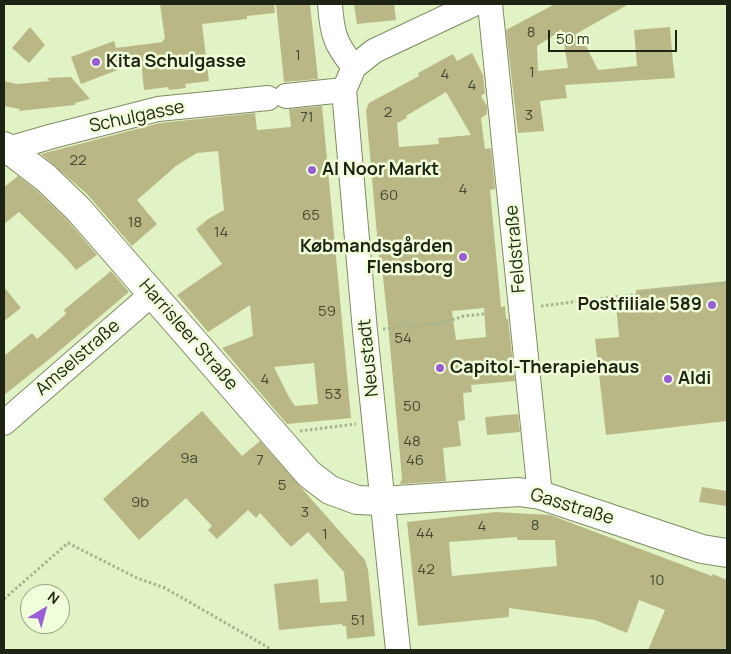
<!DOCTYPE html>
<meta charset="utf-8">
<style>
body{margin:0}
#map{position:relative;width:731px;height:654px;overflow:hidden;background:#e1f3c4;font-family:Manrope,sans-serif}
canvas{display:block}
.frame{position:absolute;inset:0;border:5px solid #1e2413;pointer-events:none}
.north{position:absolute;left:20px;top:584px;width:50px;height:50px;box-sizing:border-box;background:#f0ffd9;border:1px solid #9ca78a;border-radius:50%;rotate:37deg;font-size:14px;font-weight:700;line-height:20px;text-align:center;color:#1e2413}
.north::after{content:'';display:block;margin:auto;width:18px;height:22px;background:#995dd5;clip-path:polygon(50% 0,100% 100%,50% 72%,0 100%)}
.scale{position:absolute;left:548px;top:30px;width:129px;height:22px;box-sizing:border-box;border:2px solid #1e2413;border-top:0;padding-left:6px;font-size:15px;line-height:18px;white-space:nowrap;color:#1e2413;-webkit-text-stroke:4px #f0ffd9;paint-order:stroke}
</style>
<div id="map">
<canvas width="731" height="654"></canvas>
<div class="frame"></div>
<div class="north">N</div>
<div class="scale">50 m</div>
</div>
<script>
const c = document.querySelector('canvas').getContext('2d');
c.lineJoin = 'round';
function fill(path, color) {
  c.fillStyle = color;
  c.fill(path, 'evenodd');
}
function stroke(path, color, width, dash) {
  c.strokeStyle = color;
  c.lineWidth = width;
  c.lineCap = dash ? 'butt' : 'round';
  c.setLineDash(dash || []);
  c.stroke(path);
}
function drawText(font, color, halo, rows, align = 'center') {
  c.font = font + ' Manrope,sans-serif';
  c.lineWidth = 5;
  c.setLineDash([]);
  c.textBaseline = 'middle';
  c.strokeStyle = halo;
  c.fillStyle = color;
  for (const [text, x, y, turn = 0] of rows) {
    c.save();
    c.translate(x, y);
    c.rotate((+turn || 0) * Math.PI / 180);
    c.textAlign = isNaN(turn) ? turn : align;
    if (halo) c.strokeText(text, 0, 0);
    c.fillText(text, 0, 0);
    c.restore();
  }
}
fill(new Path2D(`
 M160,4h114l1,9 -28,3v3l-45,5 7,57 -24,3 1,4 -17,2 -1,-3 -24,3 -3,-29 -60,23 -10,-27 43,-16 2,7 47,-6v-2l2,-1z
 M276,4h34l8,75 -34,3z
 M354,4h40l2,16 -39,4z
 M555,4h74l-53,30h4l18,36 39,-4 -3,-36 36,-3 3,36 2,15 -110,7 2,13 -27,3 4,30 -26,2 -12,-103zM562,30l6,38 -30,3 -1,-25z
 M30,27l15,18 -16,18 -17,-15z
 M472,53l11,22 2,18 -4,3 6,10v8l-6,4 2,16 2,15 6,-1 4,41 -5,1 11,117 4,-1 1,13h2l7,62 -44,4 1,7 -9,1 2,27 -7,1 3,25 -18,2 3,33 -46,3 2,-6 -14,-154 -7,-66h-2l-13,-148 3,-7 50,-27 -1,-3 35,-19 4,7zM446,92l25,43 -33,3 1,6 -40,3 -2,-24 10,-5 -1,-2zM484,308l2,29 -30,3 -4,-29z
 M71,77l19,22 -15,4v2l-56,6 1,-2 -16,-3v-25l13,3 33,-3 -3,-3z
 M322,106l29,312 -64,6 -65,-76 31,-12 -3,-31 -42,27 -31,-37 45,-31 -26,-35 12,-10 16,-9 -6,-59 -21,2 -21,13 -39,34 20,24 -25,22 -45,-52 -46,-40 119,-31 95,-10 2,17 34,-3 -2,-18zM314,363l4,41 -23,2 -6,-9 -15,-30z
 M18,176l18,14 32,31 29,34 -21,15 -9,-11 -48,-47 -15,12v-37z
 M111,271l18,21 -77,65 -48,38v-39l28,-23 5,6 29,-25 -2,-4z
 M727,281v140l-121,14 -11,-96 24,-2 -3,-32 21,-3 -1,-12z
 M4,287l17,21 -17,13z
 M202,411l40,45 18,-15 105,119 3,10 7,66 -28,3 -1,-13h-4v-2l-63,6 -5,-46 44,-5 2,24 27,-2 -3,-29 -36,-40 -17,15 -31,-34 -4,5 -8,-8 -31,29 -9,-9 4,-4 -26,-28 -47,42 -36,-41z
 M518,414l2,18 -33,3 -2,-18z
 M702,487l25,4v15l-28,-4z
 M496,512l54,3 162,61 1,-2 14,6v70h-79l17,-40 -26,-10 -12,33 -32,-13 -86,-12v9l-91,9 -11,-104zM517,537v3h38l2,26 -105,10 -3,-34z`), '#bab787');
const minor = new Path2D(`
 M330,4c2,30 5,40 24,63
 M490,4l50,491
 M286,96l58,-6
 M4,153l4,-4 45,-13 105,-27 110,-11
 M4,423l149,-130
 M398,650l-33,-319 -21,-241 10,-23 20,-16 100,-47`);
const major = new Path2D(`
 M4,146l42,32 33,32 230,264 21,16 27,10 25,1 137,-9 21,3 162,54 25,4`);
stroke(minor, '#7d8c62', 26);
stroke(major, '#7d8c62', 30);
stroke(new Path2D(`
 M541,306l186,-23
 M383,329l63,-7 18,-6 21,-2
 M300,431l56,-7
 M4,599l64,-56 69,35 28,10 104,60`), '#a6b48e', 3, [2.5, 2.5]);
stroke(minor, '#fff', 24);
stroke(major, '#fff', 28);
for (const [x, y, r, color] of [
 [96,62,5,"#995dd5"],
 [312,170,5,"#995dd5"],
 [463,257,5,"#995dd5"],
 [712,305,5,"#995dd5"],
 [440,368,5,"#995dd5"],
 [668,379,5,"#995dd5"]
]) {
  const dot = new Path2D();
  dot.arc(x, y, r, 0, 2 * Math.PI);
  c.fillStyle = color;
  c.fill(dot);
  stroke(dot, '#f0ffd9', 2);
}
drawText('15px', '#454930', null, [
 ["8",531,33],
 ["1",298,56],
 ["1",532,73],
 ["4",445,75],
 ["4",472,86],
 ["2",388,113],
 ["3",529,116],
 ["71",307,118],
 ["22",78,161],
 ["4",463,190],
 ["60",389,196],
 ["65",311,216],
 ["18",135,223],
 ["14",221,233],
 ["59",327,312],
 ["54",403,339],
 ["4",265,380],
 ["53",333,395],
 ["50",412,407],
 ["48",412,442],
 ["9a",189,459],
 ["7",260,461],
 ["46",415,461],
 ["5",282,486],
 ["9b",140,503],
 ["3",305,513],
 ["8",535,526],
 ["4",482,527],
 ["44",425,534],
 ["1",325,535],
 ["42",426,570],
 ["10",657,581],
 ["51",358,621]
]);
drawText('bold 18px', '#1e2413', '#f0ffd9', [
 ["Kita Schulgasse",106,62],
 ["Al Noor Markt",322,170],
 ["Købmandsgården",453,247,"right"],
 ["Flensborg",453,268,"right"],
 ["Postfiliale 589",702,305,"right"],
 ["Capitol-Therapiehaus",450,368],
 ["Aldi",678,379]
], 'left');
drawText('18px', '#1e2413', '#f0ffd9', [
 ["Schulgasse",137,117,-12],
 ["Feldstraße",516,249,-95],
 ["Harrisleer Straße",188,335,49],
 ["Amselstraße",78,358,-41],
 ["Neustadt",369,358,-96],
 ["Gasstraße",572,507,17]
]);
</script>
